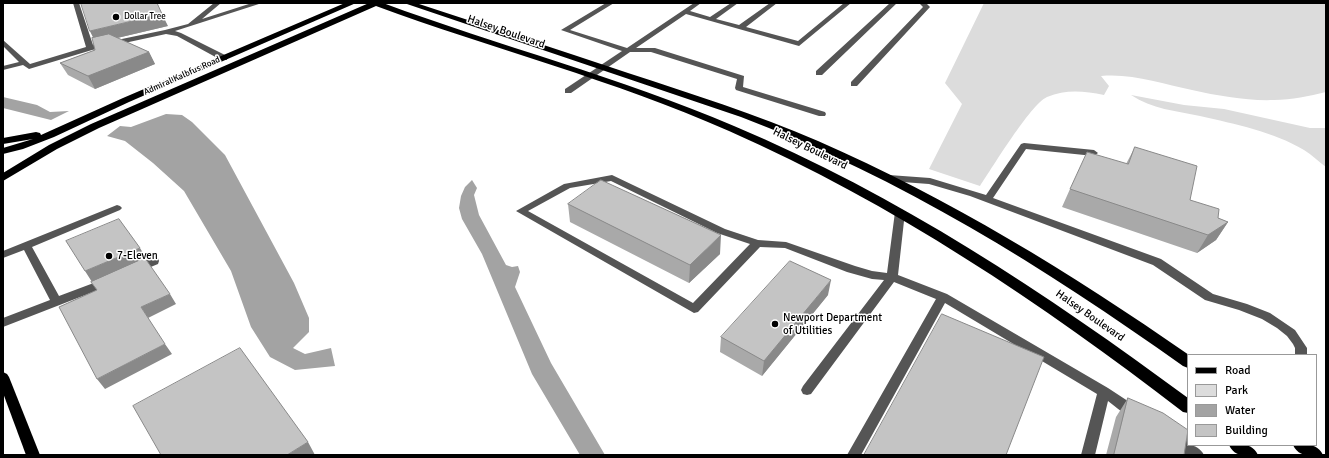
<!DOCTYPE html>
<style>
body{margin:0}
#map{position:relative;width:1329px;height:458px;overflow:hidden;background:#fff;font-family:Signika,sans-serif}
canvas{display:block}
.frame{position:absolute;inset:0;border:4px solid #000;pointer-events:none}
.legend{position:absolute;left:1187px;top:354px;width:130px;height:92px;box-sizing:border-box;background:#fff;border:1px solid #999;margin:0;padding:5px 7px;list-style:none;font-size:12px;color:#000}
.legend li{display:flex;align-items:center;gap:8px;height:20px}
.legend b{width:20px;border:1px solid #999}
</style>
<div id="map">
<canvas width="1329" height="458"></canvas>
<div class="frame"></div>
<ul class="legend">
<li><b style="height:5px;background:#000"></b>Road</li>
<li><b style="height:11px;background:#dcdcdc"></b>Park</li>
<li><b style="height:11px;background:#a3a3a3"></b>Water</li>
<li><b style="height:11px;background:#c4c4c4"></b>Building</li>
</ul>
</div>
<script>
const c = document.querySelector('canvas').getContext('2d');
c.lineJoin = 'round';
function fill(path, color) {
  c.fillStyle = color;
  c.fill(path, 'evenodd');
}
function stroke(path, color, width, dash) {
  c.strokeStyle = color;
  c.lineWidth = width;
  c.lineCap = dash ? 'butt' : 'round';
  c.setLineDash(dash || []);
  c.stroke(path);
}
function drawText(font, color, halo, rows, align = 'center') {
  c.font = font + ' Signika,sans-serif';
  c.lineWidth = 3;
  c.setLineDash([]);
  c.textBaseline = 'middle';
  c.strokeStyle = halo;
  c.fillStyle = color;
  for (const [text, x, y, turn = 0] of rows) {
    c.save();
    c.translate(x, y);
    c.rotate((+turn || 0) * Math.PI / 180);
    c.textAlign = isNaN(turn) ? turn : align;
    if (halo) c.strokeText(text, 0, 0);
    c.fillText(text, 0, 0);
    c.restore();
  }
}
fill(new Path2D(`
 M984,3h342v89c-17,4 -34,8 -52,8 -27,1 -55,-4 -82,-10 -30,-6 -60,-17 -91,-14l8,10 -5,9c-20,-4 -38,-6 -57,2 -17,8 -54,70 -67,89l-51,-17 33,-65 -17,-21z
 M1131,95l53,10 40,4 86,19h16v39c-7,-5 -14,-12 -22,-17 -30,-18 -69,-26 -104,-34 -24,-5 -48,-7 -69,-21z`), '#dcdcdc');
fill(new Path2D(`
 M3,97l34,8 13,7 19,-1 -18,9 -48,-12z
 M166,114l16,1 10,7 33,33 69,128 15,35v14l-16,16 12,6 26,-6 4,18 -40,4 -25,-13 -19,-30 -20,-56 -47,-80 -31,-28 -28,-22 -18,-5 13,-10 11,1z
 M472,180l5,8 -3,7 5,20 27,50 6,2 6,-1 2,6 -5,15 36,76 54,92h-25l-48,-81 -50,-120 -20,-35 -3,-11 2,-12 4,-9z`), '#a3a3a3');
fill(new Path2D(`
 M73,3h6l14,42 72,-15 23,-6 26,-21h7l-19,16 50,-16h10l-87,28 6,2 46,23v4h-6l-44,-24 -11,-2 -74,16 -63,19 -6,-4 -20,5v-4l16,-4 -16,-16v-6l27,24 56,-17z
 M606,3h8l-44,27 57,18 67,-45h7l-11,8 20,6 21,-14h7l-22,16 23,6 31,-22h7l-31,24 52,14 46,-38h7l-52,43 -113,-32 -50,34h19l89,28 -1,11 82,25 1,2 -1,2h-6l-83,-26 -1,-2 2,-9 -86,-27h-21l-59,41h-6v-4l57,-38 -61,-21z
 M890,3h7l-75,72h-6v-4z
 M919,3h7l4,4 -73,79h-6v-4l72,-75z
 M1024,143l70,7 4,3 -4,3 -68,-7 -33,49 168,61 52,35 34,10 23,9 25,17 12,18v7h-12v-7l-2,-4 -6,-8 -10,-8 -15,-9 -23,-9 -34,-10 -52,-35 -183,-69 -41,-12 -40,-3 -5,-3 5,-3 41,3 56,17 35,-51z
 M612,175l113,54 33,11 28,2 69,24 17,5 15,2 8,-61 5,-3 3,1 2,2 -7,63 49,19 161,94 32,21 1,4 -1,4c-11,3 -24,-10 -32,-16l-13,54h-14l16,-61 -152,-91 -84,152h-14l89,-156 -42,-17 -83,112 -4,1 -4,-1 -2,-4 2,-4 81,-106 -12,-1 -25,-7 -62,-24 -25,-1 -62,65 -4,1 -178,-102 48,-27zM611,181l106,52 33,11 -57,59 -165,-92 42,-23z
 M117,205l3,1 2,2 -2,2 -88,37 27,49 48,-18 4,1 1,3 -1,3 -108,42v-9l47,-18 -26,-50 -21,8v-7z
 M154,257l4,1 1,3 -1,3 -22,9 -4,-1 -1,-3 1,-3z
 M1175,434l13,7v4c7,0 13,4 16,10h-18l-16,-11 -2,-4 2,-4z`), '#555');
fill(new Path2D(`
 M3,372l4,2 2,3 31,78h-14l-23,-62z`), '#000');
fill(new Path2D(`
 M345,3h11l-227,99 -75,35 -31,12 -20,5v-6l30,-9 -30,5v-6l33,-6 4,1 1,2 82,-37z
 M369,3h14c116,43 237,74 351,123 164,69 312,167 454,272v15l-5,-1c-143,-110 -289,-208 -454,-281 -115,-51 -236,-82 -353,-125l-277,122 -42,21 -54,32v-8l46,-28 42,-21z
 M404,3h12c70,23 141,46 212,70 64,21 128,41 190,68 131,57 253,132 371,214l-1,13 -5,-2c-139,-99 -282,-188 -442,-249z
 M1229,445c12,0 23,-3 29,10 -12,0 -23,3 -29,-10z
 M1293,445c12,0 24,-3 30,10 -12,0 -24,3 -30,-10z`), '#000');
fill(new Path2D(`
 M168,26l-51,12 32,14 6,12 -60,25 -27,-14 -8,-12 35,-13 -2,-13 -3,-6z
 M1135,147l55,53 28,18 10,4 -12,18 -19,13 -135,-46 8,-18 56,-25z
 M568,204l152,50 -31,29 -119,-61z
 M828,295l-66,81 -42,-24 1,-15z
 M1128,398l56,57h-78l10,-38z`), '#a9a9a9');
fill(new Path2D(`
 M162,14l6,12 -72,17 -6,-12z
 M149,52l6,12 -60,25 -7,-13z
 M1228,222l-12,18 -19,13 11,-18z
 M721,235l-1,19 -31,29 1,-18z
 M140,248l6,10 -54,24 -7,-11z
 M831,280l-3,15 -66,81 2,-15z
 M170,294l6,10 -28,14 -7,-11z
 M165,344l7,10 -67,35 -8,-10z
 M308,442l7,13h-28z`), '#898989');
const building = new Path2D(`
 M81,3h76l5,11 -72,17z
 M109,34l40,18 -61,24 -28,-13 35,-13 -3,-12z
 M1135,147l62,19 -7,34 29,9 -1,9 10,4 -20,13 -138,-46 17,-37 41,12z
 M601,180l120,55 -31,30 -122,-61z
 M119,219l21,29 -55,23 -19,-30z
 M145,258l25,36 -29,13 24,37 -68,35 -38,-72 38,-17 -6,-8z
 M790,261l41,19 -67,81 -43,-24z
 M942,314l102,43 -38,98h-142z
 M240,348l68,94 -21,13h-126l-28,-49z
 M1128,398l35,15 25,17 -4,25h-70z`);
fill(building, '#c4c4c4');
stroke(building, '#898989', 1);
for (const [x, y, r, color] of [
 [116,17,4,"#000"],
 [109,256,4,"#000"],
 [775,324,4,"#000"]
]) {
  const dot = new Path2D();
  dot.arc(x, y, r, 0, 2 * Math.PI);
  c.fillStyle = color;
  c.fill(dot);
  stroke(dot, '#fff', 1.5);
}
drawText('9px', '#000', '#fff', [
 ["Dollar Tree",124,17]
], 'left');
drawText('9px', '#000', '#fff', [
 ["Admiral Kalbfus Road",182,76,-24]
]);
drawText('11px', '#000', '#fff', [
 ["Halsey Boulevard",506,32,19],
 ["Halsey Boulevard",810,149,26],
 ["Halsey Boulevard",1090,316,35]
]);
drawText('11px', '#000', '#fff', [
 ["7-Eleven",117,256],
 ["Newport Department",783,318],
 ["of Utilities",783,331]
], 'left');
</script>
